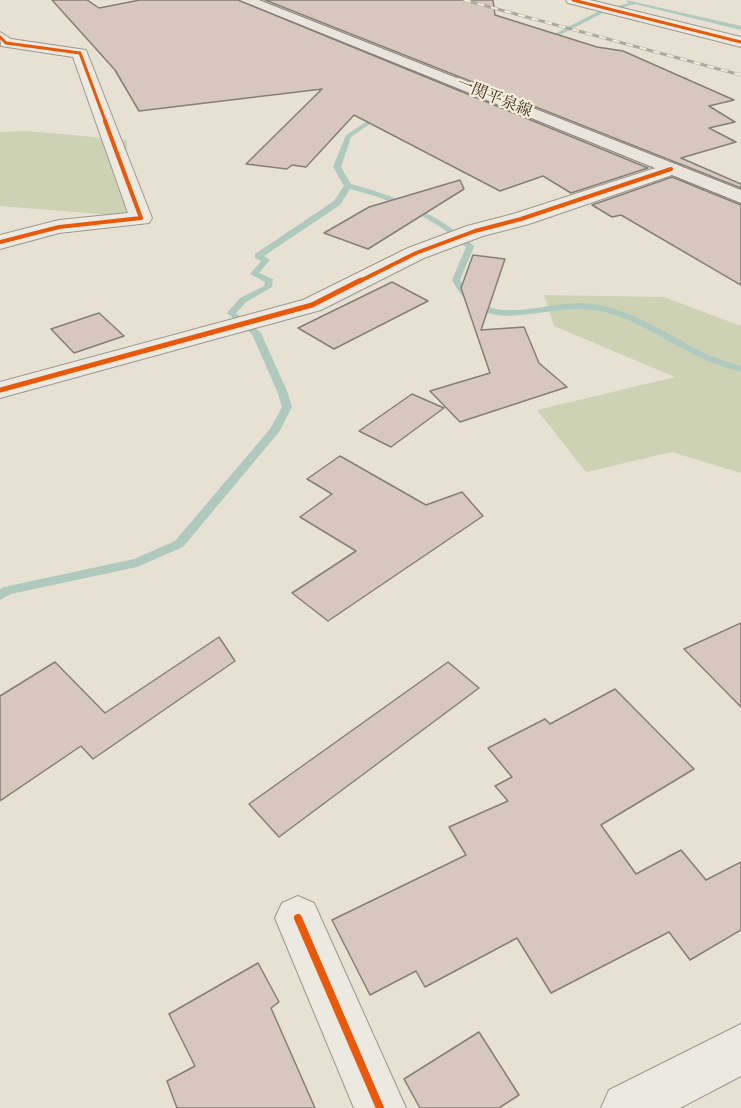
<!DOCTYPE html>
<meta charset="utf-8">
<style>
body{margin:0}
canvas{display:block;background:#e6e1d3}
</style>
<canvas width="741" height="1108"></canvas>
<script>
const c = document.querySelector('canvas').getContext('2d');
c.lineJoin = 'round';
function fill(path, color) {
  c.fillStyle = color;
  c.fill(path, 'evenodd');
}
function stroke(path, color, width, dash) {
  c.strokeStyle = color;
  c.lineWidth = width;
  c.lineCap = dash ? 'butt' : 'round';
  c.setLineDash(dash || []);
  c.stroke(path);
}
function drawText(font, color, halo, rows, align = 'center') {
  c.font = font + ' "IM FELL French Canon","Noto Serif JP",serif';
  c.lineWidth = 4.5;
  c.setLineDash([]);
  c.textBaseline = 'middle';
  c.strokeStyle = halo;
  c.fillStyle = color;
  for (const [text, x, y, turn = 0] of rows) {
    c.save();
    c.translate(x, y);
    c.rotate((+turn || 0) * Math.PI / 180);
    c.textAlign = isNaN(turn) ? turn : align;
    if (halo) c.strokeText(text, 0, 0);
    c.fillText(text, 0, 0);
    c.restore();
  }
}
fill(new Path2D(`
 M27,131l100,9 -1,76 -126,-10v-74z
 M544,295l120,2 77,29v147l-69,-21 -86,20 -49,-62 138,-33 -121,-51z`), '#ccd2b3');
fill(new Path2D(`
 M626,0l115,26v4l-106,-26 -32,9 -59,30 -5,-1 60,-31 30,-8z
 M472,70l5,1 -51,16 -5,-1z
 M376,108l3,2 -9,14 -19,13 -10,30 10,17c46,12 86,30 122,61l1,2 -14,33c29,55 86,17 134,24 41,7 76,32 112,50 12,5 23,8 35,12v6c-18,-5 -35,-11 -52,-20 -30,-15 -61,-38 -96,-42 -53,-7 -109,32 -141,-30l14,-33c-33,-30 -73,-47 -116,-58l-10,16 -76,51 6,4 -11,13 14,6 -1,8 -26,15 -10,11 25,20 26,58 5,16 -13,25 -96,115 -46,20 -126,27 -11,6v-11l4,-2 130,-28 41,-18 95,-112 12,-22 -5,-16 -25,-57 -25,-21 13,-15 24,-12 1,-4 -15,-8 11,-13 -6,-3v-4l79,-53 10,-15 -11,-19 13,-32 20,-13z`), '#b0c9be');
const building = new Path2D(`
 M52,0h35l12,8 41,-8h98l410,168 -77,25 -28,-17 -43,15 -146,-76 -48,52 -14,-2 -5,4 -41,-5 76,-75 -183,22 -24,-41z
 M265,0h228l2,15 102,32 26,4 111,49 -25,6 26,16 -26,6 27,14 -55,16 60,26v4z
 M672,177l69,28v80l-120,-70 -9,2 -20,-12z
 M460,180l4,9 -96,60 -44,-16 45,-26z
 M473,255l32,4 -24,71 43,-3 15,36 28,24 -107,35 -30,-31 60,-18 -29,-85z
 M392,282l36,19 -94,48 -36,-21z
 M99,313l25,23 -50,17 -23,-24z
 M412,394l32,14 -53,39 -32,-16z
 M340,456l86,49 36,-13 21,24 -155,105 -36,-28 64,-42 -56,-34 32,-23 -25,-15z
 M741,623v84l-57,-58z
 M219,637l16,24 -142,98 -12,-13 -81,55v-105l55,-34 50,51z
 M448,662l31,26 -200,149 -30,-33z
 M615,689l79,80 -93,56 35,49 45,-24 25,30 35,-18v68l-51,30 -21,-28 -118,61 -34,-55 -92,49 -9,-16 -46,24 -38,-75 134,-65 -17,-28 59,-26 -13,-15 17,-9 -24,-29 57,-29 5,5z
 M258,963l21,39 -8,6 44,100h-138l-10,-27 28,-15 -26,-52z
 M479,1032l40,63 -20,13h-79l-16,-29z`);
fill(building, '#d7c7bf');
stroke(building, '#857f75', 1.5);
const minor = new Path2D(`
 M566,0h24l151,37v10l-173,-44z
 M0,32l11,7 75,11 66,168 -3,5 -90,10 -59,16v-14l59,-15 69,-7 -55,-156 -72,-11z
 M671,163l7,2 3,4 -3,4 -149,51 -46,12 -59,22 -103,52 -321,88v-16l303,-82 105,-52 59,-22 46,-12z
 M298,896l16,7 92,205h-52l-79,-190 7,-15z
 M741,1024v52l-61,32h-79l8,-18z`);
const major = new Path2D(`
 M240,0h19l482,190v13z`);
stroke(minor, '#9d978d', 2);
stroke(major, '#857f75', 2);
fill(minor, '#ece9e1');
fill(major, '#e9e5dd');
const rail = new Path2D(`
 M464,0l277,75`);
stroke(rail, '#ada9a2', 3);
stroke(rail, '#f4eedd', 2, [7]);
stroke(new Path2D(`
 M573,0l168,42
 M0,37l6,6 74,10 26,70`), '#e8590c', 3);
stroke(new Path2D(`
 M0,242l59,-15 82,-9 -36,-97
 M358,282l58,-29 59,-22 46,-12 150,-50`), '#e8590c', 4);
stroke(new Path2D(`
 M0,390l312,-85 49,-25`), '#e8590c', 5);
stroke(new Path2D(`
 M298,918l82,190`), '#e8590c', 8);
drawText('16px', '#432d1b', '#f4eedd', [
 ["一関平泉線",494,98,22]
]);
</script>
